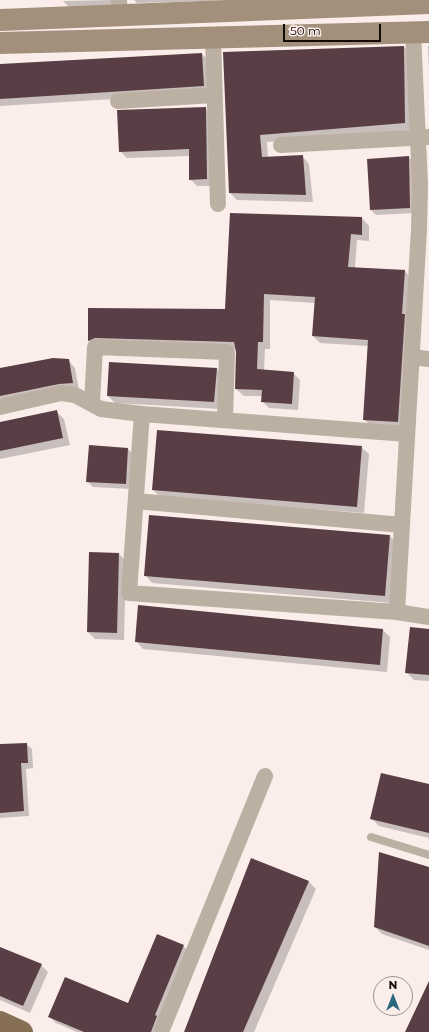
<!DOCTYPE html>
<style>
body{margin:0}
#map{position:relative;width:429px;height:1032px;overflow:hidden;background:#fbeeea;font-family:Montserrat,sans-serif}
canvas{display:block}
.north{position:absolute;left:373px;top:976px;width:40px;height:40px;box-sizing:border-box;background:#fbeeea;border:1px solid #9f9390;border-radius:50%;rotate:0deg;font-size:11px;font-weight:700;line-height:16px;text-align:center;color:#140a08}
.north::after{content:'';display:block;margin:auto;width:14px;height:18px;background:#2b677f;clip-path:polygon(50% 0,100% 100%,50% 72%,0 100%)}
.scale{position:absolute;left:283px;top:24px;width:98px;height:18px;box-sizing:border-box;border:2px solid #140a08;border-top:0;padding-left:5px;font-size:12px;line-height:14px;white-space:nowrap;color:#140a08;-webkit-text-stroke:3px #fbeeea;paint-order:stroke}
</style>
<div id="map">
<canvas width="429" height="1032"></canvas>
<div class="north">N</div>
<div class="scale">50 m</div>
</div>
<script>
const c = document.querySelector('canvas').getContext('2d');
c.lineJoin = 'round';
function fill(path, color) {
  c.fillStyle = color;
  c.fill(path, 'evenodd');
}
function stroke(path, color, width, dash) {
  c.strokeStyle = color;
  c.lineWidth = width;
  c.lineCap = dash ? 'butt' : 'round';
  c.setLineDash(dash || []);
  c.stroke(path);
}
fill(new Path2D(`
 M112,0v6l-42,2 -7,-7z
 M134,0h106l-103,3z
 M428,46h1v27z
 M404,47l7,7 1,76 -145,12 1,16 34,-2 7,8 4,38 -76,-2 -7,-7 -6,-140z
 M202,54l7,7 2,32 -211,13v-40z
 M205,108l7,7 2,71h-17l-7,-7v-23l-63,2 -7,-7z
 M409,157l5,5 1,51 -39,2 -5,-5z
 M231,214l131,4 7,8v15l-12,-1 -2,28 49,2 7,8 -6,151 -34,-2 -7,-8 4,-73 -48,-3 -7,-7 2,-33 -45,-3v49h-5l-1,22 29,2 7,7 -2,30 -29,-2 -7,-7v-5h-18l-8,-7 1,-40 -134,-5 -7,4 -7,-7v-32l137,1z
 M68,360l7,8 4,22 -79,15v-36z
 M217,369l7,7 -3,33 -106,-6 -7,-7z
 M57,412l7,7 6,26 -70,14v-36z
 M361,447l8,7 -5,59 -204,-16 -7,-7z
 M128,449l5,5 -2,35 -38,-2 -6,-6z
 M390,536l7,8 -5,59 -240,-20 -7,-8z
 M119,554l7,7 -2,79 -29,-1 -7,-7z
 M383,630l7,7 -3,35 -244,-23 -7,-8z
 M429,630v51l-15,-1 -8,-8z
 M26,744l6,5 1,19 -7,1 3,47 -29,2v-73z
 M429,785v53l-50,-12 -8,-8z
 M252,859l57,23 7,7 -62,143h-69z
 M429,868v82l-47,-16 -7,-7z
 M183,946l7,7 -30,79h-83l-21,-9 -7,-7 79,-12z
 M0,948l41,17 7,7 -18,41 -30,-13z`), '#0003');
fill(new Path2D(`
 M404,46l1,77 -145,12 2,22 41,-2 3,40 -77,-2 -6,-141z
 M202,53l2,33 -204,13v-35z
 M206,107l1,72 -18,1v-31l-70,3 -2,-42z
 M409,156l1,52 -40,2 -3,-51z
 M230,213l132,4v18l-11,-1 -3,33 57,3 -3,44h3l-7,108 -35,-2 5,-80 -56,-4 3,-39 -51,-3 -1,48h-5l-1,27 37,3 -2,32 -31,-2 1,-12 -27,-1 1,-37 -2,-10 -139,-4 -7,3v-33l137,1z
 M53,358l16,1 4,24 -14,1 -59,12v-28z
 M109,362l108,6 -3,34 -107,-6z
 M57,410l6,28 -63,13v-29z
 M157,430l205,16 -5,61 -205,-17z
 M89,445l39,3 -2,36 -40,-2z
 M149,515l241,20 -5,61 -241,-20z
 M89,552l30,1 -2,80 -30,-1z
 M138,605l245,24 -3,36 -245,-23z
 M410,627l19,2v46l-24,-2z
 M27,743l1,20h-7l3,48 -24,2v-69z
 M381,773l48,11v49l-59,-14z
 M379,852l50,15v79l-55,-19z
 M251,858l58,23 -66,151h-59z
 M157,934l27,11 -29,70 2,1 -6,16h-67l-36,-15 17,-40 63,26z
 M0,947l42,17 -19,42 -23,-10z
 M429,981v51h-24z`), '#593f45');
stroke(new Path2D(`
 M371,837l58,18`), '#bcb0a3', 8);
stroke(new Path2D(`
 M119,0l1,17
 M213,38l5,166
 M118,101l96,-6
 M281,145l148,-8
 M412,357l17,2
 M92,403l3,-56 132,5 -2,68
 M0,407l61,-14 14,2 26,14 41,5 265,20
 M142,414l-13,179 268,19 32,5
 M136,501l266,24
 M397,612l22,-383 1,-45 -7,-151
 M161,1032l104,-256`), '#bcb0a3', 16);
stroke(new Path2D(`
 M0,20l429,-17
 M0,43l429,-11`), '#a2907c', 22);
stroke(new Path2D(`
 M0,1022l22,10`), '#866f55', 22);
</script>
